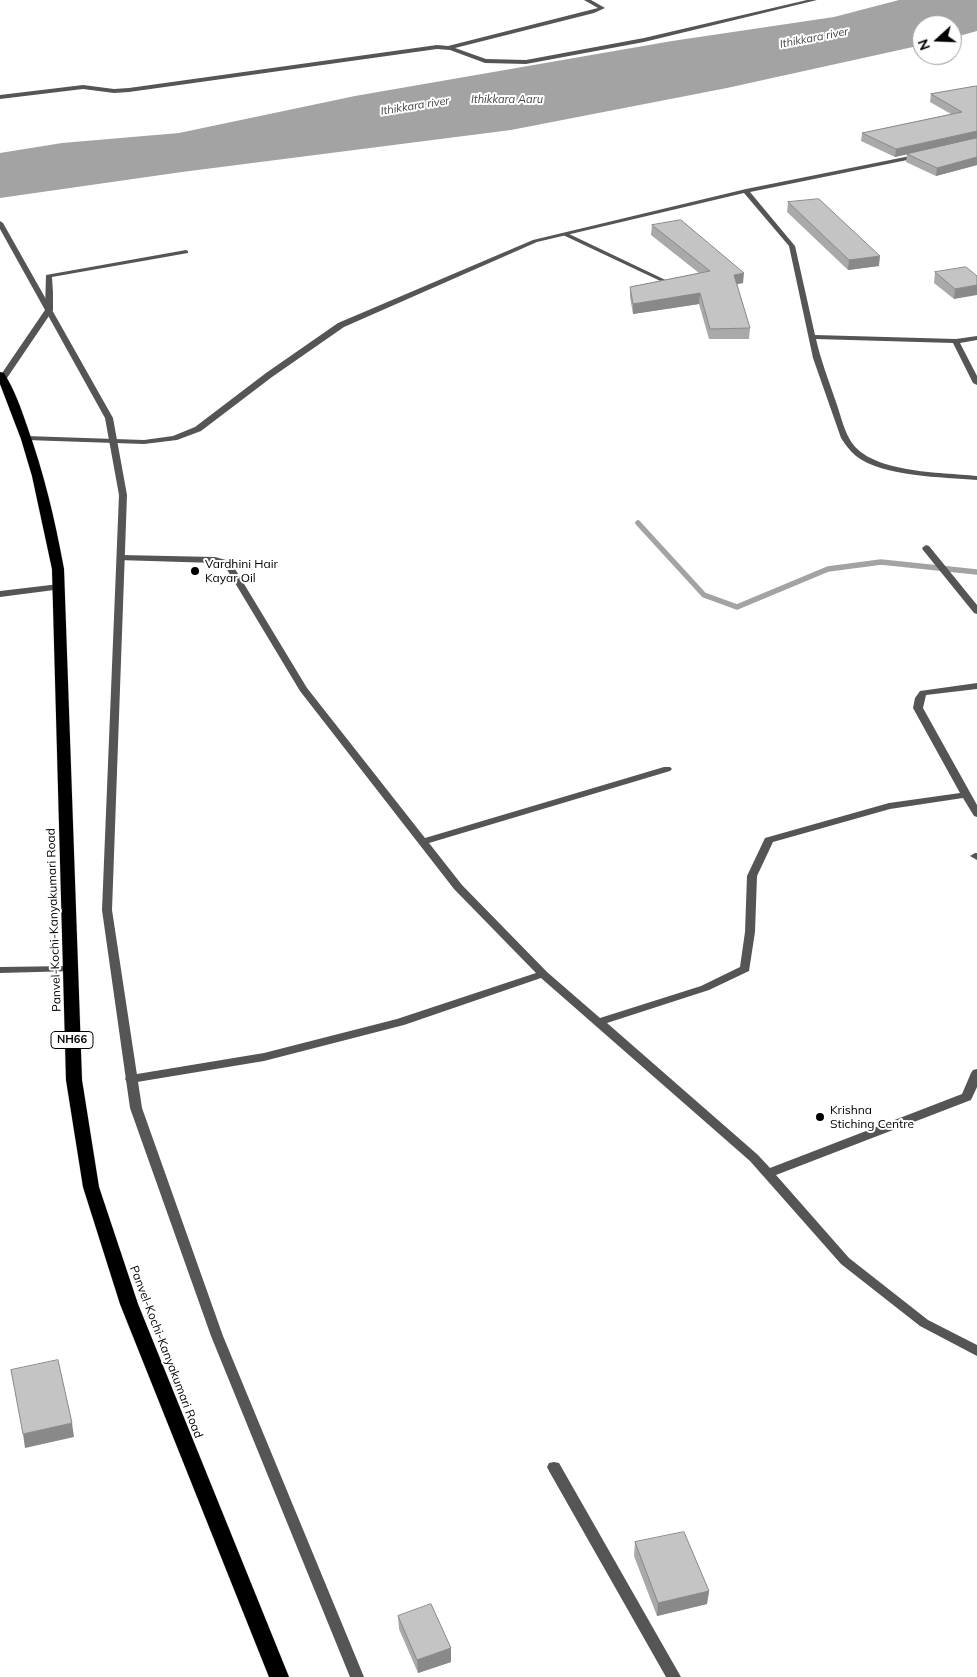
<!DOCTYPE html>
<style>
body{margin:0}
#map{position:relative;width:977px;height:1677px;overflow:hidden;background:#fff;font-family:Mulish,sans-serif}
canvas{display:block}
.north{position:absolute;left:912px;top:15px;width:50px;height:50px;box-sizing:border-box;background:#fff;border:1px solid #999;border-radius:50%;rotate:250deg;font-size:14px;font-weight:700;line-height:20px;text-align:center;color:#000}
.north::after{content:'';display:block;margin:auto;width:18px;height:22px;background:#000;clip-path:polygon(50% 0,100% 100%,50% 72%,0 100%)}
</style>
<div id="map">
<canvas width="977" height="1677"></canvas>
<div class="north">N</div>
</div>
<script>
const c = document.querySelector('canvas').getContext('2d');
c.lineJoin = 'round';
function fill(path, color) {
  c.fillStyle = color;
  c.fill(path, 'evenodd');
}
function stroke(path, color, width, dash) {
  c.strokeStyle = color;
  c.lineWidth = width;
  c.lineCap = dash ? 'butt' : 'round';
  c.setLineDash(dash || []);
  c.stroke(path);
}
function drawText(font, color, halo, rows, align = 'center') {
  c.font = font + ' Mulish,sans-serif';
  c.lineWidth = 4;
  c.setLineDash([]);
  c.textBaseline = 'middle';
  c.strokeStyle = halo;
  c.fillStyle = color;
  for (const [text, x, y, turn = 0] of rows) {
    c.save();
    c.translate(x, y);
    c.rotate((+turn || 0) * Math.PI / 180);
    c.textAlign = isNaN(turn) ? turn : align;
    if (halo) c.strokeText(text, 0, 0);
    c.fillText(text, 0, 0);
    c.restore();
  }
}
fill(new Path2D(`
 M899,0h78v31l-25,7v-13h-30v20l-195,43 -216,42 -329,42 -182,26v-45l62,-10 117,-10 176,-37 317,-55 162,-24z`), '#a3a3a3');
stroke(new Path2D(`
 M638,523l66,72 33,12 91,-38 53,-7 96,10`), '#a3a3a3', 5.5);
const trunk = new Path2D(`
 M0,372l4,1c10,16 17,35 23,53 17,47 28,94 37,143l18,511 17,107 39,117 151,373h-20l-149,-373 -37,-117 -17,-107 -14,-511 -20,-93 -11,-37 -21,-55z`);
stroke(trunk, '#dbdbdb', 1);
fill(new Path2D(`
 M0,221l3,2 110,195 14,77 -15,415 30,198 81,228 141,341h-14l-139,-341 -81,-228 -28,-198 17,-415 -14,-77 -105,-189z
 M563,233h4l109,52 -5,1 -108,-51z`), '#555');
fill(new Path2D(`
 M584,0h7l14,8 -11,5 -139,35 31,11 40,1 118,-22 163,-38h10l-173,42 -118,22 -41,-1 -35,-13 -13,-1 -308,43 -15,1 -31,-4 -83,10v-4l83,-10 31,4 15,-1 308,-43 11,1 150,-38z
 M920,154l3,2 -1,1 -172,35 45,54 20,89 141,4 21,-3v4l-17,3 17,33v9l-4,-2 -20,-40 -137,-4c5,22 13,42 20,63 4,11 7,25 13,36 18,36 93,34 128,38v4c-34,-3 -94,-3 -121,-24 -6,-5 -11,-12 -15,-18l-28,-80 -24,-112 -45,-53 -207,49 -193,85 -72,50 -71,54 -24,9 -33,4 -118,-4 -4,-2 4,-2 118,4 29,-4 22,-9 71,-54 72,-50 195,-83 213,-51z
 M186,250l2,1v2l-136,24 1,16v17l-48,71h-5v-5l45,-66 1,-35z
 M926,545l3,1 48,59v9l-3,-1 -51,-63 -1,-2z
 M121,555l94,2 11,3 6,4 75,124 118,150 239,-71h6l2,2 -2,2 -241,72 33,42 85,87 53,46 101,-32 39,-19 5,-35 2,-56 18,-38 124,-35 71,-10 -47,-85 2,-10 5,-7 57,-8v6l-51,6 -3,13 54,97v12l-3,-1 -11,-18 -73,11 -117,33 -16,34 -2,56 -6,39 -40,19 -102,33 151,132 12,13 192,-74 9,-21 2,-3 4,-1v18l-6,13 -195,75 73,83 79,62 49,25v11l-57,-30 -79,-62 -91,-103 -209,-183 -137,47 -140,36 -133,22 -4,-1 -2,-3 2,-3 4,-1 133,-22 133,-34 139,-46 -82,-84 -154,-198 -74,-123 -11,-5 -97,-3v-4z
 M59,584l3,1 1,2 -1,2 -62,8v-6z
 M975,853h2v7l-7,-4z
 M70,966l4,1 1,2 -1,2 -74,2v-6z
 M554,1462l5,1 122,214h-15l-117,-206 -2,-4 2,-4z`), '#555');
fill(trunk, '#000');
fill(new Path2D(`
 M977,86v79l-41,11 -30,-14 1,-8 3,-1 -15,4 -34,-16 1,-8 89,-19 -21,-12 1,-8z
 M788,202l91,64 -31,4 -61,-58z
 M652,225l91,58 -6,1 13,44 -1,11h-40l-10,-35 -66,10 -3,-17v-10l69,-14 -48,-38z
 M935,272l42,4 -23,23 -20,-16z
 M635,1542l74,49 -2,13 -50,12 -23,-60z
 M398,1616l53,32v14l-33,11 -19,-44z`), '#a9a9a9');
fill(new Path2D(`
 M977,131v8l-82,18 1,-8z
 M977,157v8l-41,11 1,-8z
 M880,256l-1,10 -31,4 1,-10z
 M744,273l-1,10 -10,2 1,-10z
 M977,285v10l-23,4 1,-10z
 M700,293l-1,11 -66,10v-10z
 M72,1423l2,14 -49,11 -2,-14z
 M709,1591l-2,13 -50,12 1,-13z
 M451,1648v14l-33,11 -1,-13z`), '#898989');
const building = new Path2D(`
 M976,86h1v45l-81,18 -34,-16 100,-21 -31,-18z
 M977,138v19l-40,11 -30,-14z
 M819,199l61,57 -31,4 -61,-58z
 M681,220l63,53 -10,2 16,53 -40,1 -10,-36 -67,11 -3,-17 80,-16 -58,-46z
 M966,267l11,9v9l-22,4 -20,-17z
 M58,1360l14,63 -49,11 -12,-64z
 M684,1532l25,59 -51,12 -23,-61z
 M431,1604l20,44 -34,12 -19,-44z`);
fill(building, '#c4c4c4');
stroke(building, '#898989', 1);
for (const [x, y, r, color] of [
 [195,571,5,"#000"],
 [820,1117,5,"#000"]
]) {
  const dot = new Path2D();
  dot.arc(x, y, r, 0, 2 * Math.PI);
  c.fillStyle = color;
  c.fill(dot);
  stroke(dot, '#fff', 2);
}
drawText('italic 11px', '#444', '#fff', [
 ["Ithikkara river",814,38,-11],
 ["Ithikkara Aaru",507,100],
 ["Ithikkara river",415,106,-9]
]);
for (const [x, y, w] of [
 [72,1040,42]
]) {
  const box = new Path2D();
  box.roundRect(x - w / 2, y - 8.5, w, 17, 4);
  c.fillStyle = '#fff';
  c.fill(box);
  stroke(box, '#000', 1);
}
drawText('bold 11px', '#000', null, [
 ["NH66",72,1040]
]);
drawText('12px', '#000', '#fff', [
 ["Vardhini Hair",205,564],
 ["Kayar Oil",205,578],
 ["Krishna",830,1110],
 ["Stiching Centre",830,1124]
], 'left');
drawText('12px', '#000', '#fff', [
 ["Panvel-Kochi-Kanyakumari Road",54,920,-92],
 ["Panvel-Kochi-Kanyakumari Road",166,1352,69]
]);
</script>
